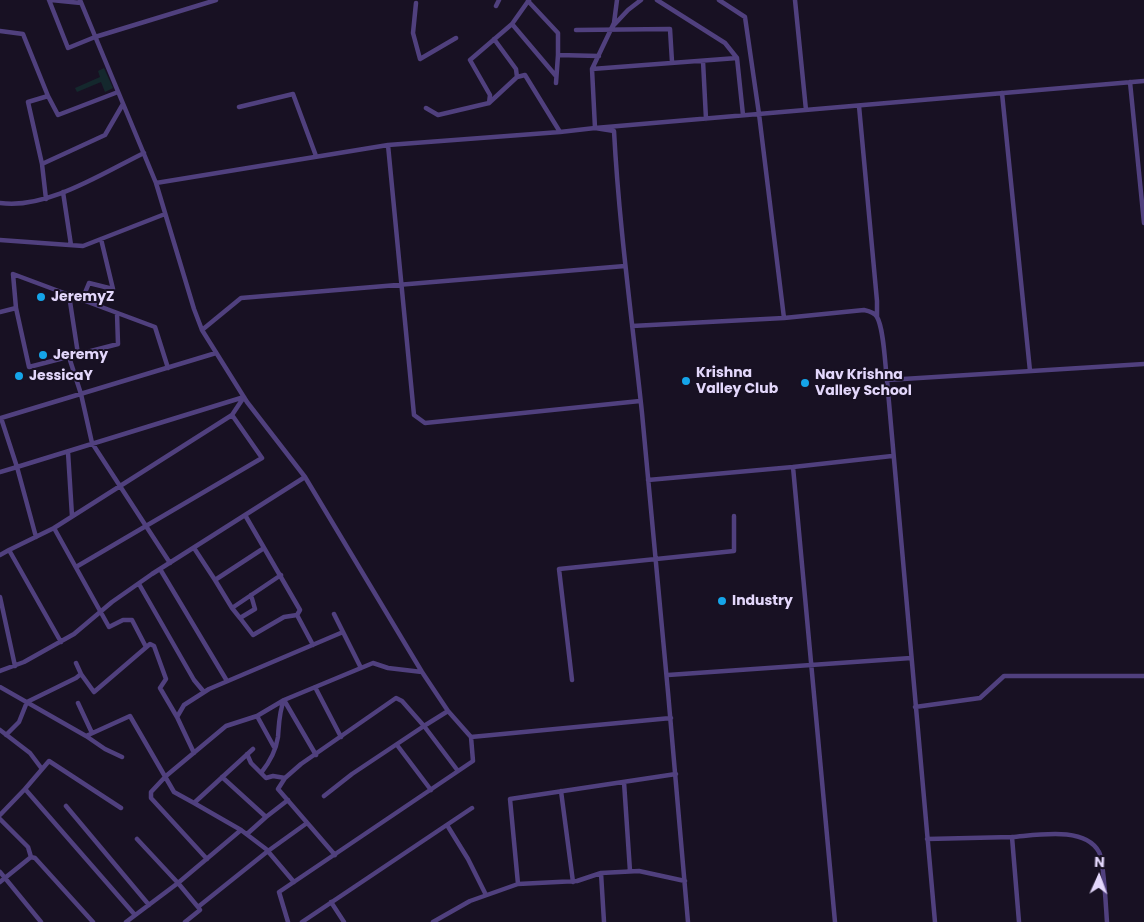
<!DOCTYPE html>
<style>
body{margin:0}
#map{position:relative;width:1144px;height:922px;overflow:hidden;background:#181123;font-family:Poppins,sans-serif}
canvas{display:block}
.north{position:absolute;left:1074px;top:852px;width:50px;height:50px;-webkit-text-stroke:4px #181123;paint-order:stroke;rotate:2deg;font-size:14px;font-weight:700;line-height:20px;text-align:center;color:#e3d7fb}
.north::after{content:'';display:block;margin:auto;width:18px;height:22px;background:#e3d7fb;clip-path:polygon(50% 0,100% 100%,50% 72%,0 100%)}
</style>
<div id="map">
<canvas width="1144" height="922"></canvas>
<div class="north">N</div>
</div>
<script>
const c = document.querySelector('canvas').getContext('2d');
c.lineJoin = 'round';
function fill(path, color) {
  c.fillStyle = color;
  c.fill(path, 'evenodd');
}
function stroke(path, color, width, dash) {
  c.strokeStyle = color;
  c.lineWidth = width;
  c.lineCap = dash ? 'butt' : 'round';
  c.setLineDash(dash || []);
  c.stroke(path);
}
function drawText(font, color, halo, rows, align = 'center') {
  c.font = font + ' Poppins,sans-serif';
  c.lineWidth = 4;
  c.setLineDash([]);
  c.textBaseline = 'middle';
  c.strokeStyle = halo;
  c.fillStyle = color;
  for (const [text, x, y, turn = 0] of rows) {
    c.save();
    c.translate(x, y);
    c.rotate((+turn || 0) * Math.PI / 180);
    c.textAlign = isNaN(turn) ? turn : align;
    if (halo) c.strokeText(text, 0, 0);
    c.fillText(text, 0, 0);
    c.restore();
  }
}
fill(new Path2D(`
 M104,68l9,20 -8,4 -4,-10 -24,10 -2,-4 25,-11 -2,-6z`), '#14282d');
stroke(new Path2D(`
 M49,0l19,48 27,-11 121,-37
 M51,0l30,3
 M80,0l76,183
 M617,0l-3,23 -22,46 3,59 19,3c5,94 18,188 28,282 16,170 32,339 46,509
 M657,0l68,43 12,15 6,57
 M719,0l26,17 14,97 25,204 80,-8c5,1 11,3 13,7 7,12 8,48 10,63l48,542
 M795,0l11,110
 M528,1l30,32v22l41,1
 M416,3l-3,30 7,26 36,-21
 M496,6l3,-6
 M512,24l44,52
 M613,26l15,-16 13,-10
 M576,30l94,-1 2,33
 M0,31l23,3 25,62 10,19 60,-23
 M494,39l22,30 1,8 8,-2 35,57
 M703,61l3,58
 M592,69l145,-11
 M1130,82l14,141
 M556,83l2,-28
 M1002,93l28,278
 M489,103l28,-26
 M859,106l18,195v15
 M239,107l54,-13 23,62
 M426,108l12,7 51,-12 1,-8 -20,-35 42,-36 17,-24
 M388,145l26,270 11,8 215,-22
 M42,164l-14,-62 20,-6
 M63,192l8,53
 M46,199l-4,-35 63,-29 18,-31
 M0,203c46,7 103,-30 144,-50
 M0,240l83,6 82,-32
 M69,295l9,59
 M82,300l7,-17 24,6 -12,-50
 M16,308l13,59 89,-23 -1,-31
 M0,312l16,-4 -3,-34 142,53 13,41
 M632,326l152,-8
 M202,330l39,-32 384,-32
 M69,357l12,37 11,49 78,120
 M887,380l257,-16
 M68,452l4,64
 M793,467l99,-11
 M0,472l17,-5 -16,-49 215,-65
 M648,480l145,-13 42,455
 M54,528l178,-113 12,-18
 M36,537l-19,-70 227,-70
 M194,548l21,32 49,-32
 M0,555l9,-5
 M76,567l186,-109 -30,-43
 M160,569l67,112
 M215,580l17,28 49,-33
 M139,584l55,96 10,12
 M0,597l15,69
 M232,608l8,10 15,-9 -4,-14
 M334,614l27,54
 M297,615l16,30
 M240,618l13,17 31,-18 13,-2 3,-5 -55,-95
 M61,642l-52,-92 45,-22 55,99 14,-7h9l14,27
 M0,671l24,-9 50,-28 38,-32 40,-28 153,-97
 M81,674l13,18 56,-48 4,2 12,33 -6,9 17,29
 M668,675l243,-17
 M572,680l-13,-111 175,-18v-35
 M0,687l86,49 44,-20 44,76 20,11
 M315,687l26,50
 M78,703l14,30
 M915,707l65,-9 24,-22h140
 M448,711l-24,15 34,45
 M257,716l17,31
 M671,718l-200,19 -23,-26 -26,-39 -117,-195 -58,-75 -45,-72 -8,-21 -38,-126 232,-38 172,-13 35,-4 549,-47
 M0,730l30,23 12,16
 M6,735l13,-13 8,-20 49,-24 5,-4 -5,-11
 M86,736l19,13 17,8
 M397,745l34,45
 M194,753l-17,-36 7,-12 25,-16 134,-57
 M247,754l4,9 15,15 7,-2 12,2
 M261,773c8,-10 15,-23 17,-36 1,-13 1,-25 6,-37l32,55
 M222,777l44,40 -19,17
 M624,782l6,89
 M561,791l12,91
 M324,796l28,-22 72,-48 -22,-25 -6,-3 -95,66 -16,14 -7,11 57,66
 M66,806l83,99
 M121,808l-72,-47 -24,28 110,126
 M0,815l25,-26
 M266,817l22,-17
 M0,819l28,28 3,10 4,1 58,64
 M447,825l21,34 18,36
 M241,830l-47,-27 59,-54
 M1012,837c26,-2 73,-11 87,15 5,8 7,58 8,70
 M927,839l85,-2 7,85
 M207,859l-56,-61v-6l15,-16 60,-50 31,-10 27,-16 89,-37 15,5 34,4
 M0,872l41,50
 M601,873l-24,8 -59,3 -8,-85 166,-25
 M0,882l31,-25
 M331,902l13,20
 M198,907l-20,-24 63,-53 25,19 28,33
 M126,922l52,-39 -41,-44
 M185,922l15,-12 -2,-3 70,-56 39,-28
 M288,922l-9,-30 194,-131 -2,-24
 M302,922l170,-114
 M433,922l37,-21 48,-17
 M604,922l-3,-49 38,-2 46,10`), '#50407e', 4.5);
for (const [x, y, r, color] of [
 [41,297,5,"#15a5e9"],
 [43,355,5,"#15a5e9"],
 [19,376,5,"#15a5e9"],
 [686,381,5,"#15a5e9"],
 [805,383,5,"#15a5e9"],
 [722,601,5,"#15a5e9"]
]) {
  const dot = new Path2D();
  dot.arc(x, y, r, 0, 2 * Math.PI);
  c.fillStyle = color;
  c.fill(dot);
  stroke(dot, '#181123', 2);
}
drawText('bold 14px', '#e3d7fb', '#181123', [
 ["JeremyZ",51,297],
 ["Jeremy",53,355],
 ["Krishna",696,373],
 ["Valley Club",696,389],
 ["Nav Krishna",815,375],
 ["Valley School",815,391],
 ["JessicaY",29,376],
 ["Industry",732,601]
], 'left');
</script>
